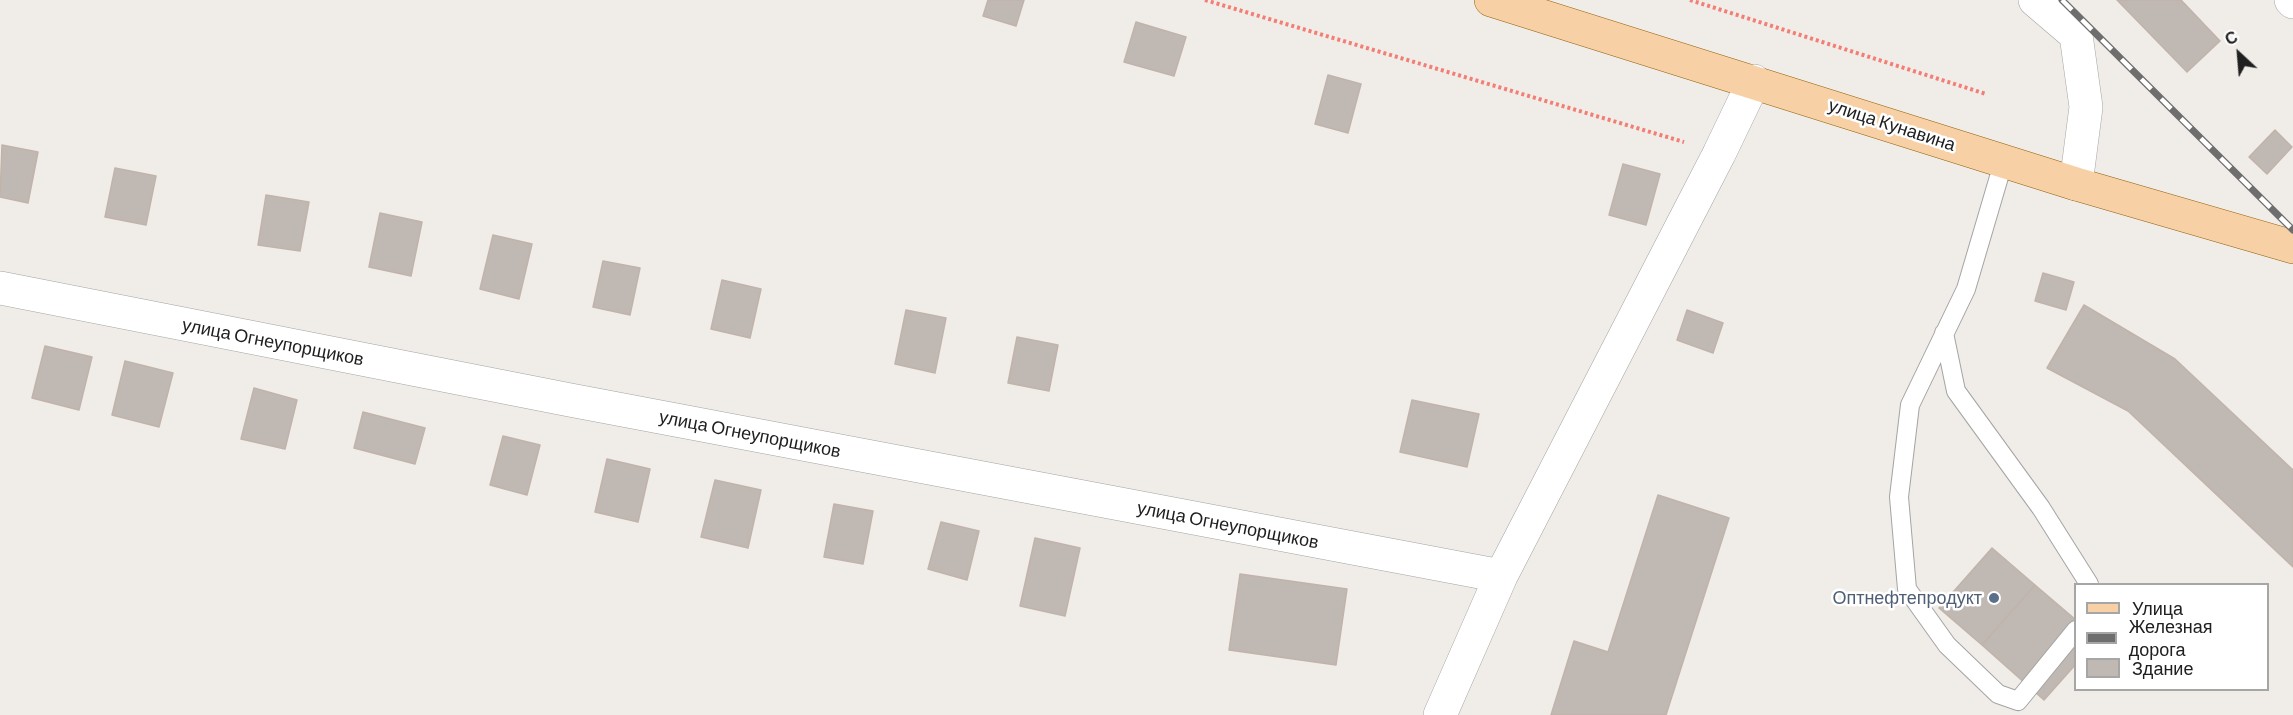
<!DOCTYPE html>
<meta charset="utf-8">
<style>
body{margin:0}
#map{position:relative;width:2293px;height:715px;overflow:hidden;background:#f0ece7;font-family:Barlow,sans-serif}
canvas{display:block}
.legend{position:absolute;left:2074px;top:583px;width:195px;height:108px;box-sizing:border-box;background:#fff;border:2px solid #a6a6a6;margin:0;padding:8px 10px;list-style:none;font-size:18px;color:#202020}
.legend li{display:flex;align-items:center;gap:12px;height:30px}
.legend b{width:30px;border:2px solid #a6a6a6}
.north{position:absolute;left:2209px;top:24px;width:60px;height:60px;-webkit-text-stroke:4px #fff;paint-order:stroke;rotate:334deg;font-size:16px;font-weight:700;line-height:24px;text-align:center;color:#202020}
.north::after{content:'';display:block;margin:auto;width:21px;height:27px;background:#202020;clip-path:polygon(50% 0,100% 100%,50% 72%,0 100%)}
</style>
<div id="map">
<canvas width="2293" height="715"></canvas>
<ul class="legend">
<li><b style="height:8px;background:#f7d0a5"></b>Улица</li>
<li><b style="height:8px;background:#6e6e6e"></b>Железная дорога</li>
<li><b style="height:16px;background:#c0b8b3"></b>Здание</li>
</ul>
<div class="north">С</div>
</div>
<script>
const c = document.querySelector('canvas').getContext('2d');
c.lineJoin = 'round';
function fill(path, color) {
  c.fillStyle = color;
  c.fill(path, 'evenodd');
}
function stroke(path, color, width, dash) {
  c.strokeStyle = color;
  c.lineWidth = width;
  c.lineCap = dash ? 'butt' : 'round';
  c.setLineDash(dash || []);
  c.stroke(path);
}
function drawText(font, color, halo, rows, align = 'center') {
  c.font = font + ' Barlow,sans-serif';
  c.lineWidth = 5;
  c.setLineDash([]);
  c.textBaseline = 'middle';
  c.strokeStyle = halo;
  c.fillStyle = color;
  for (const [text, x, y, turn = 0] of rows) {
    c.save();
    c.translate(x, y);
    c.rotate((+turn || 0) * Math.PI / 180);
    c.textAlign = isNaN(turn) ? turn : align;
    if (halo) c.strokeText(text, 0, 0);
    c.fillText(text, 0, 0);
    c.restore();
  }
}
const building = new Path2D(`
 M988,0h36l-8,26 -33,-10z
 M2117,0h64l39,41 -33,31z
 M1136,22l50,15 -12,39 -50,-14z
 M1328,75l33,9 -13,49 -33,-9z
 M2275,130l17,17 -25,27 -18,-17z
 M2,145l36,7 -10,51 -28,-6z
 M1623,164l37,10 -14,51 -37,-10z
 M115,168l41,8 -10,49 -41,-8z
 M266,195l43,7 -9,49 -42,-6z
 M380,213l42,9 -11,54 -42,-9z
 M493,235l39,9 -13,55 -39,-10z
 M603,261l37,7 -10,47 -37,-8z
 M2043,273l31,9 -8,28 -31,-9z
 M722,280l39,9 -11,49 -39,-9z
 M2084,305l91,54 118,111v97l-165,-156 -81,-43z
 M906,310l40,8 -11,55 -40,-9z
 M1687,310l36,13 -10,30 -36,-13z
 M1017,337l41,8 -9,46 -41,-8z
 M45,346l47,11 -13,53 -47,-12z
 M125,361l48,12 -14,54 -47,-12z
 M254,388l43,12 -12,49 -44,-10z
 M1412,400l67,14 -12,53 -67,-15z
 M363,412l62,16 -10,36 -61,-16z
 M503,436l37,9 -13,50 -37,-10z
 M607,459l43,10 -12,53 -43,-10z
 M715,480l46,10 -13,58 -47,-11z
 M1658,495l71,23 -63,197h-115l23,-74 34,11z
 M834,504l39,7 -10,53 -39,-7z
 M941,522l38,9 -12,49 -39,-11z
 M1035,538l45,10 -15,68 -45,-10z
 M1992,548l43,37 -53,60 -43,-37z
 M1240,574l107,15 -11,76 -107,-15z
 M2035,585l41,35v44l-32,36 -62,-55z`);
fill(building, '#c0b8b3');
stroke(building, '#c1b3aa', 1.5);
const lane = new Path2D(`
 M2004,160l-38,129 -56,116 -11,92 8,92 40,56 51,49 20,7 58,-71
 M1944,333l12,58 85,117 48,76`);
const street = new Path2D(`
 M2035,0l41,35 10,72 -10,77
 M2291,0l2,2
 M0,288l570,112 931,176
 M1440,715l61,-139 218,-422 35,-73`);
const primary = new Path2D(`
 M1491,0l585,184 217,63`);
stroke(lane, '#a4a4a4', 20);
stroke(street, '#a4a4a4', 34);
stroke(primary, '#936009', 34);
stroke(new Path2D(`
 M1205,0l479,142
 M1690,0l296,94`), '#f27e75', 4, [3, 3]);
stroke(lane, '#fff', 18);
stroke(street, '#fff', 33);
stroke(primary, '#f7d0a5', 33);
const rail = new Path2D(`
 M2062,0l231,230`);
stroke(rail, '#6e6e6e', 7);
stroke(rail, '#fff', 4.5, [14]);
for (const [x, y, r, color] of [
 [1994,598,6,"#5c6f8a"]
]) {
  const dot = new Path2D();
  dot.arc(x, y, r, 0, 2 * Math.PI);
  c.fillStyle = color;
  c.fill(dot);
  stroke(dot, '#fff', 2);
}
drawText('18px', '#202020', '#fff', [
 ["улица Кунавина",1892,125,18],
 ["улица Огнеупорщиков",273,342,11],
 ["улица Огнеупорщиков",750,434,11],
 ["улица Огнеупорщиков",1228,525,11]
]);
drawText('18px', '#4e5e75', '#fff', [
 ["Оптнефтепродукт",1982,598]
], 'right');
</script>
